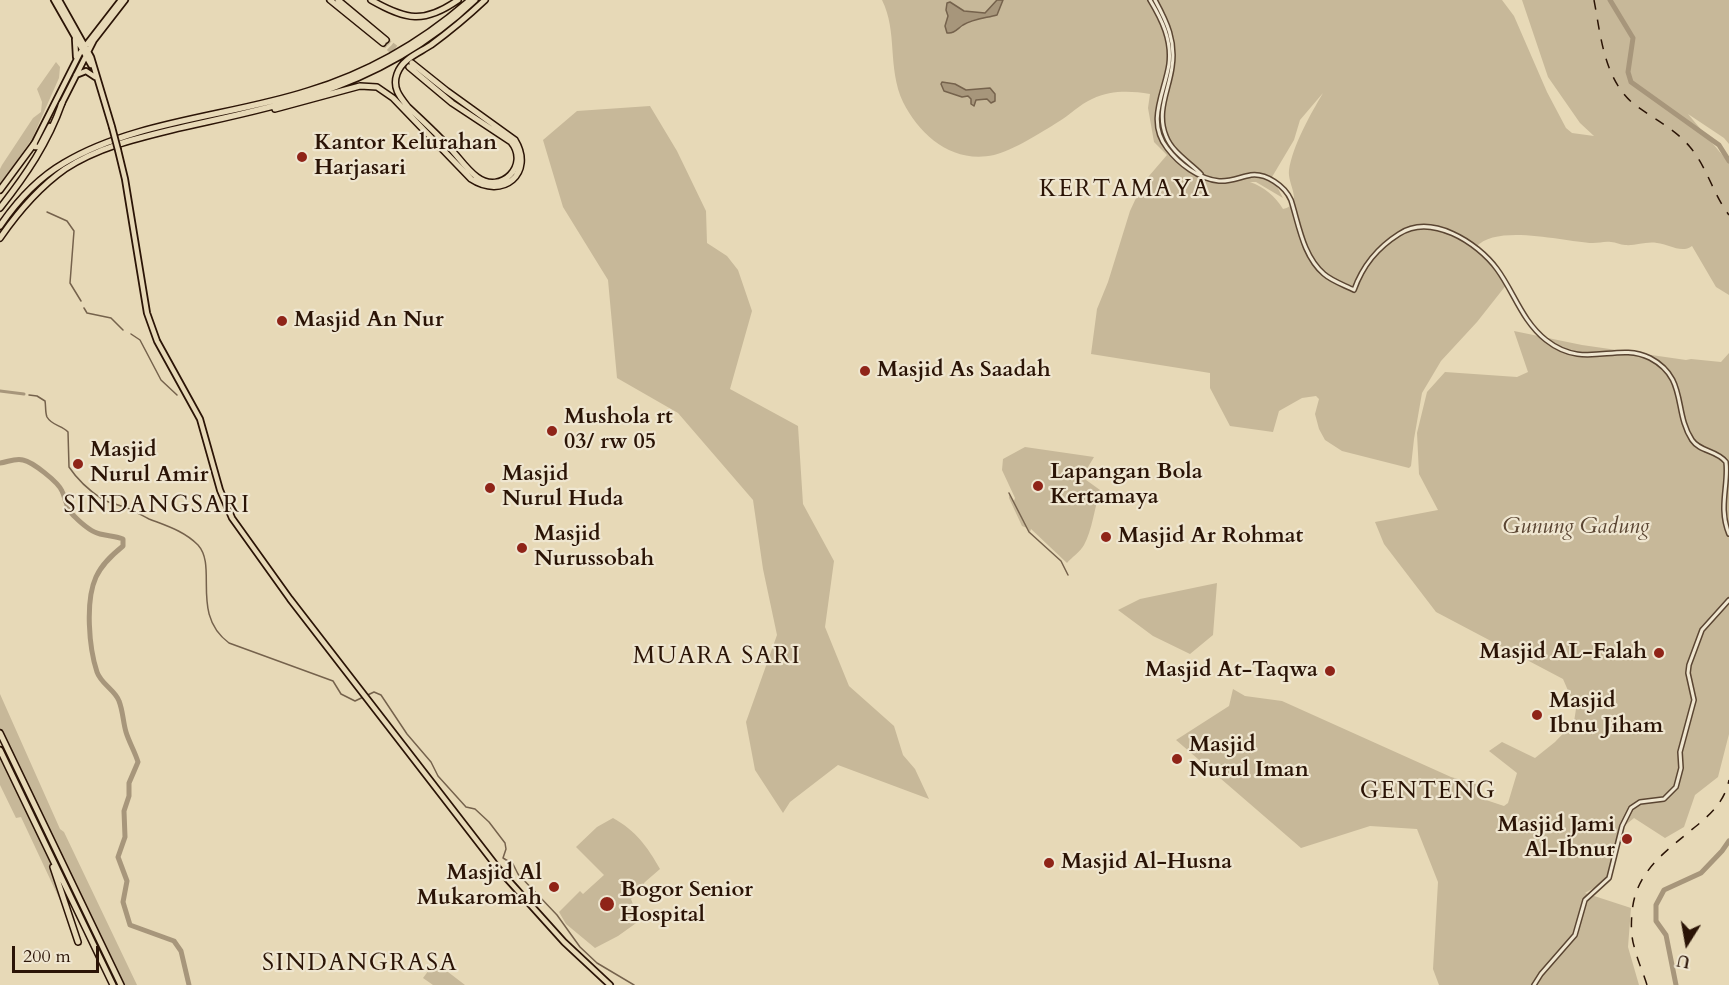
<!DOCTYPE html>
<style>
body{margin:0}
#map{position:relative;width:1729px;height:985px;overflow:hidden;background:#e7d9b7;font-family:Cardo,serif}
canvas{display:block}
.north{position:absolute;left:1657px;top:913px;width:60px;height:60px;-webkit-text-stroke:4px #efe6d0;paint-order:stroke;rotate:191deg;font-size:16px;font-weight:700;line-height:24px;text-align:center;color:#2b1406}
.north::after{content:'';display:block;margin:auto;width:21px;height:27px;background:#2b1406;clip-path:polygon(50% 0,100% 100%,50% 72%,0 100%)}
.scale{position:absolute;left:12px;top:946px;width:87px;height:27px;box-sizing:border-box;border:3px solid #2b1406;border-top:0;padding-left:8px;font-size:18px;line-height:21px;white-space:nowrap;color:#2b1406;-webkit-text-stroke:4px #efe6d0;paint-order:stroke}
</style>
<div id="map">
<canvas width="1729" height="985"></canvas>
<div class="north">U</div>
<div class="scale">200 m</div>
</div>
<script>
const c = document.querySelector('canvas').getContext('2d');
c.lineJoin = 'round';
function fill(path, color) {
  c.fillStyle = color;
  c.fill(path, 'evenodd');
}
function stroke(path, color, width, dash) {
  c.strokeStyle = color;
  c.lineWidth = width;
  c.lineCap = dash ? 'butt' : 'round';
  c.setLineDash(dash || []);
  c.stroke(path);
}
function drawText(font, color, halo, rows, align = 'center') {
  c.font = font + ' Cardo,serif';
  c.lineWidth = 4.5;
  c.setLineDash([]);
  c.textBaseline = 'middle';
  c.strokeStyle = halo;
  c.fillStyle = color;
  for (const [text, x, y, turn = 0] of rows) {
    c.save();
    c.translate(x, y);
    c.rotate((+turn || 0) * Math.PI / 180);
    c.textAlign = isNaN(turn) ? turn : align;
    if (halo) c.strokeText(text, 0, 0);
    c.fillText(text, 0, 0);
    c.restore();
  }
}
fill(new Path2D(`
 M882,0h620l12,16 33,76 19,36 6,5 22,3 -14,-13 -32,-46 -26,-77h207v144l-5,-6 -36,-24 41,49v132l-13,-8 -24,-41c-11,8 -23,-2 -35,-3 -11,-2 -21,3 -32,2 -5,0 -9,-3 -14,-3 -6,-1 -12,1 -18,1 -28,-1 -96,-20 -117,4l18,16 13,21 -30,38 -36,39 -19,32 -8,46 -3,27 -2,2 -67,-17 -17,-11 -6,-11 -4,-15 4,-15 -3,-3 -14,2 -23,13 -6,21 -43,-6 -20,-38v-15l-119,-19 6,-45 11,-27 22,-71 13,-28 24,-28 -13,-13 -6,-34 2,-14c-20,-3 -38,-4 -58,5 -12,5 -22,16 -34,23 -16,10 -46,29 -64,33 -41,9 -74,-19 -91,-53 -16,-35 -5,-70 -21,-102zM1323,93c-13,22 -30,52 -34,77 -2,15 16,34 -6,39 -8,-13 -19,-22 -33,-27h6l27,16 -11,-21 22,-37 6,-20z
 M56,62l4,5 -1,11 -27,61 -32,46v-16l2,-4 31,-47 8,-6 1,-10 -5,-13z
 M650,106l27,45 29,60 1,32 20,13 11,14 14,41 -22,78 68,37 5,78 31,57 -9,66 24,59 45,40 9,29 12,14 14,30 -91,-34 -48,37 -7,11 -28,-43 -9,-48 31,-87 -14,-66 -10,-69 -75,-87 -61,-35 -9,-98 -45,-73 -20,-67 34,-29z
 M1514,331l68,14 104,15 5,-1 30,3 8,-9v381l-11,43 -23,18 -11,32 -19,11 -31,-20 -11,9 -9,36 -8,18 -21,12 46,15 -3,39 11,38h-200l-6,-16 5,-87 -21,-53 -47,-3 -69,22 -125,-108 53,-34 4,-17 12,7 37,5 169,76 28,8 -2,12 27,9 4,-3 9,-30 -28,-22 13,-9 33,16 20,-16 19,-20 2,-13 -13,-30 -127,-67 -52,-68 -9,-22 63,-12 -19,-36 -2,-41 10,-41 18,-20 72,5 11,-5z
 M1025,447l69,10 -12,20 18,13c-5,16 -8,41 -16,55 -4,7 -12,12 -17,18l-36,-34 -1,3 -3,-4 -5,-2 -13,-28v-4l5,7 1,-3 -13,-28 1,-11z
 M1217,583l-4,52 -23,19 -37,-18 -35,-26 22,-11z
 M0,694l60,135 4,3 73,153h-16l-121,-252z
 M0,750l49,102 24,76 -52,-111 -5,1 -16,-33z
 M613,818c23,13 34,28 47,51l-15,13 -14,17 8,22 -21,15 -23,12 -29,-24 -7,-12 21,-21 3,3 21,-19 -28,-28 21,-20z
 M435,962l30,23h-32l-10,-7z`), '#c7b899');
const water = new Path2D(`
 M997,0h6l-6,15c-11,3 -24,4 -34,10 -6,4 -9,9 -16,8l-2,-7 3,-10 -2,-6 1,-7 3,-1 14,9 21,2z
 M942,82l13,2 11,6 24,-2 5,6v7l-4,2 -4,-4 -11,1 -2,6 -3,-2v-5l-3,-3 -6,1 -18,-6 -3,-7z`);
fill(water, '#a7967b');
stroke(water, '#75624c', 1.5);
stroke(new Path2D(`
 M47,212l20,9 7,10 -4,52 11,18
 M84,308l3,5 24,5 12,12
 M131,334l9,6 21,40 16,15
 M29,395l8,1 8,5c1,5 0,11 2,16 5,9 15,8 21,15l1,35c8,12 21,24 33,32 7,4 15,5 22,8 9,3 17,8 25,12 18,7 35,12 49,26 20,22 -8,69 31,98l104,38 8,13 14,7 19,-9 7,3 26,39 24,28 7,14 28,31 9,2 14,13 16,21 1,6 -3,9 10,6 5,10 39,41 23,32 17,16 37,22
 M1009,493l20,39 32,29 7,14`), '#75624c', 1.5);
stroke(new Path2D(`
 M0,391l24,3`), '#a7967b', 3);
stroke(new Path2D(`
 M1610,0l23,38 -5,34 3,10 88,63 10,16
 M0,463c8,-1 15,-5 23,-3 10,2 35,22 39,31 4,8 4,18 12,25 6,6 17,16 26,18 8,2 15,2 23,5v7c-11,9 -21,18 -27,31 -11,24 -7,71 1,95 4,12 18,18 22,29 4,10 4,21 7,31 3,10 9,20 12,30l-9,21v13l-5,15 1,26 -7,20 9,24 -4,21 7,23 44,16 7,10 8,34
 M1676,985l-10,-50 -10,-14v-16l8,-15 37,-17 21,-22 7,-10`), '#a7967b', 5);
stroke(new Path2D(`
 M386,40l15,12
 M383,43l26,24`), '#c1b294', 5, [5, 2.5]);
const tertiary = new Path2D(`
 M1150,0c12,20 22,40 19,64 -4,28 -23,57 -2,84 12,16 32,31 52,33 11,1 21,-4 32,-6 15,-2 34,11 40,25 8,25 12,56 33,74 8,7 20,11 30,16 9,-25 23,-42 45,-56 32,-21 78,8 98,35 17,23 25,52 49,71 39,31 70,1 104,18 38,20 23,53 42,82 8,12 25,10 34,22 3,23 -8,45 3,72
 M1155,0c12,22 21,41 17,67 -3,23 -16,45 -6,69 6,16 23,26 35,38
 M1534,985l7,-11 34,-39 10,-35 24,-22 13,-52 9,-18 9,-6 24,-3 12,-12 5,-19 -1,-16 14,-52 -6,-27 1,-8 13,-35 27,-30`);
const trunk = new Path2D(`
 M54,0l37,65
 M59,0l32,57 21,70
 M75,39l1,18
 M76,75l10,-4 9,6
 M61,105l33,-65 31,-40
 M50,126l-11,21h-4l-1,-3 46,-91 41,-53
 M118,150l7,29 22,134 10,28 43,78 20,71 12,28 58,81 211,273 63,70 46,43`);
const motorway = new Path2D(`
 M330,0l53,43
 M338,0l48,40
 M371,0c35,20 53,24 87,0
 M409,67l43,36 59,39c19,23 -10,53 -34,35 -11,-8 -19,-21 -29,-31 -12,-13 -26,-26 -40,-39 -8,-10 -16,-19 -11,-33 5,-15 22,-21 34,-29 19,-14 37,-29 54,-45
 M275,109l85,-23 17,1 16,11 78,81c32,21 64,-6 44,-39l-68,-49 -35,-28
 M0,190l34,-46
 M0,208c26,-33 48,-65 62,-105
 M0,226c17,-25 38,-48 64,-63 70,-42 167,-47 244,-72 60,-18 115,-50 162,-91
 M0,238c18,-26 38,-50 65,-69 32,-21 69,-30 106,-39 47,-11 95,-20 141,-35 60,-19 117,-51 163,-95
 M0,733l121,252
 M0,750l113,235
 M53,867l25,75`);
stroke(tertiary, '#5a4532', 6);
stroke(trunk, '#2b1406', 8);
stroke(motorway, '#2b1406', 8);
stroke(tertiary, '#efe6d0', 3);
stroke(trunk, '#e7d9b7', 4.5);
stroke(motorway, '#e7d9b7', 5);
stroke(new Path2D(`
 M1594,0c7,37 10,80 41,105 19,14 40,24 55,42 17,20 23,47 39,68
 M1647,985c-4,-13 -10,-26 -13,-39 -3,-10 -3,-22 -2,-33 3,-41 33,-61 63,-86 16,-13 30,-26 34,-47`), '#2b1406', 1.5, [10, 10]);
const trunkBridge = new Path2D(`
 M112,127l6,23`);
stroke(trunkBridge, '#2b1406', 8, []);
stroke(trunkBridge, '#e7d9b7', 4.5);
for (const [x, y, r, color] of [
 [302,157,6,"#8f2418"],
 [282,321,6,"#8f2418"],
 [865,371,6,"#8f2418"],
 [552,431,6,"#8f2418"],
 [78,464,6,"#8f2418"],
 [1038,486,6,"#8f2418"],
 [490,488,6,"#8f2418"],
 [1106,537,6,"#8f2418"],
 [522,548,6,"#8f2418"],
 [1659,653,6,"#8f2418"],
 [1330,671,6,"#8f2418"],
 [1537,715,6,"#8f2418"],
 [1177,759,6,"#8f2418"],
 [1627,839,6,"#8f2418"],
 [1049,863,6,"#8f2418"],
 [554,887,6,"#8f2418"],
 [607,904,8,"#8f2418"]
]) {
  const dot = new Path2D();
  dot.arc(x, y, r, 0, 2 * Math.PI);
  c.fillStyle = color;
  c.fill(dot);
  stroke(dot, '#efe6d0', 2);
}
drawText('bold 22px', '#2b1406', '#efe6d0', [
 ["Kantor Kelurahan",314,144],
 ["Harjasari",314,169],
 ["Masjid An Nur",294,321],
 ["Masjid As Saadah",877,371],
 ["Mushola rt",564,418],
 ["03/ rw 05",564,443],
 ["Masjid",90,451],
 ["Nurul Amir",90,476],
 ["Lapangan Bola",1050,473],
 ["Kertamaya",1050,498],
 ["Masjid",502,475],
 ["Nurul Huda",502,500],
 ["Masjid",534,535],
 ["Nurussobah",534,560],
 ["Masjid Ar Rohmat",1118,537],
 ["Masjid AL-Falah",1647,653,"right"],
 ["Masjid At-Taqwa",1318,671,"right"],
 ["Masjid",1549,702],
 ["Ibnu Jiham",1549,727],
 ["Masjid",1189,746],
 ["Nurul Iman",1189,771],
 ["Masjid Jami",1615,826,"right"],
 ["Al-Ibnur",1615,851,"right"],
 ["Masjid Al-Husna",1061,863],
 ["Masjid Al",542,874,"right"],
 ["Mukaromah",542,899,"right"],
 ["Bogor Senior",620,891],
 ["Hospital",620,916]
], 'left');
drawText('italic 22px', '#5a4532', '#efe6d0', [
 ["Gunung Gadung",1576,528]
]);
c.letterSpacing = '1.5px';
drawText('24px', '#2b1406', '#efe6d0', [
 ["KERTAMAYA",1125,190],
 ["SINDANGSARI",157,506],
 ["MUARA SARI",717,657],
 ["GENTENG",1428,792],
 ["SINDANGRASA",360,964]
]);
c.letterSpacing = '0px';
</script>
